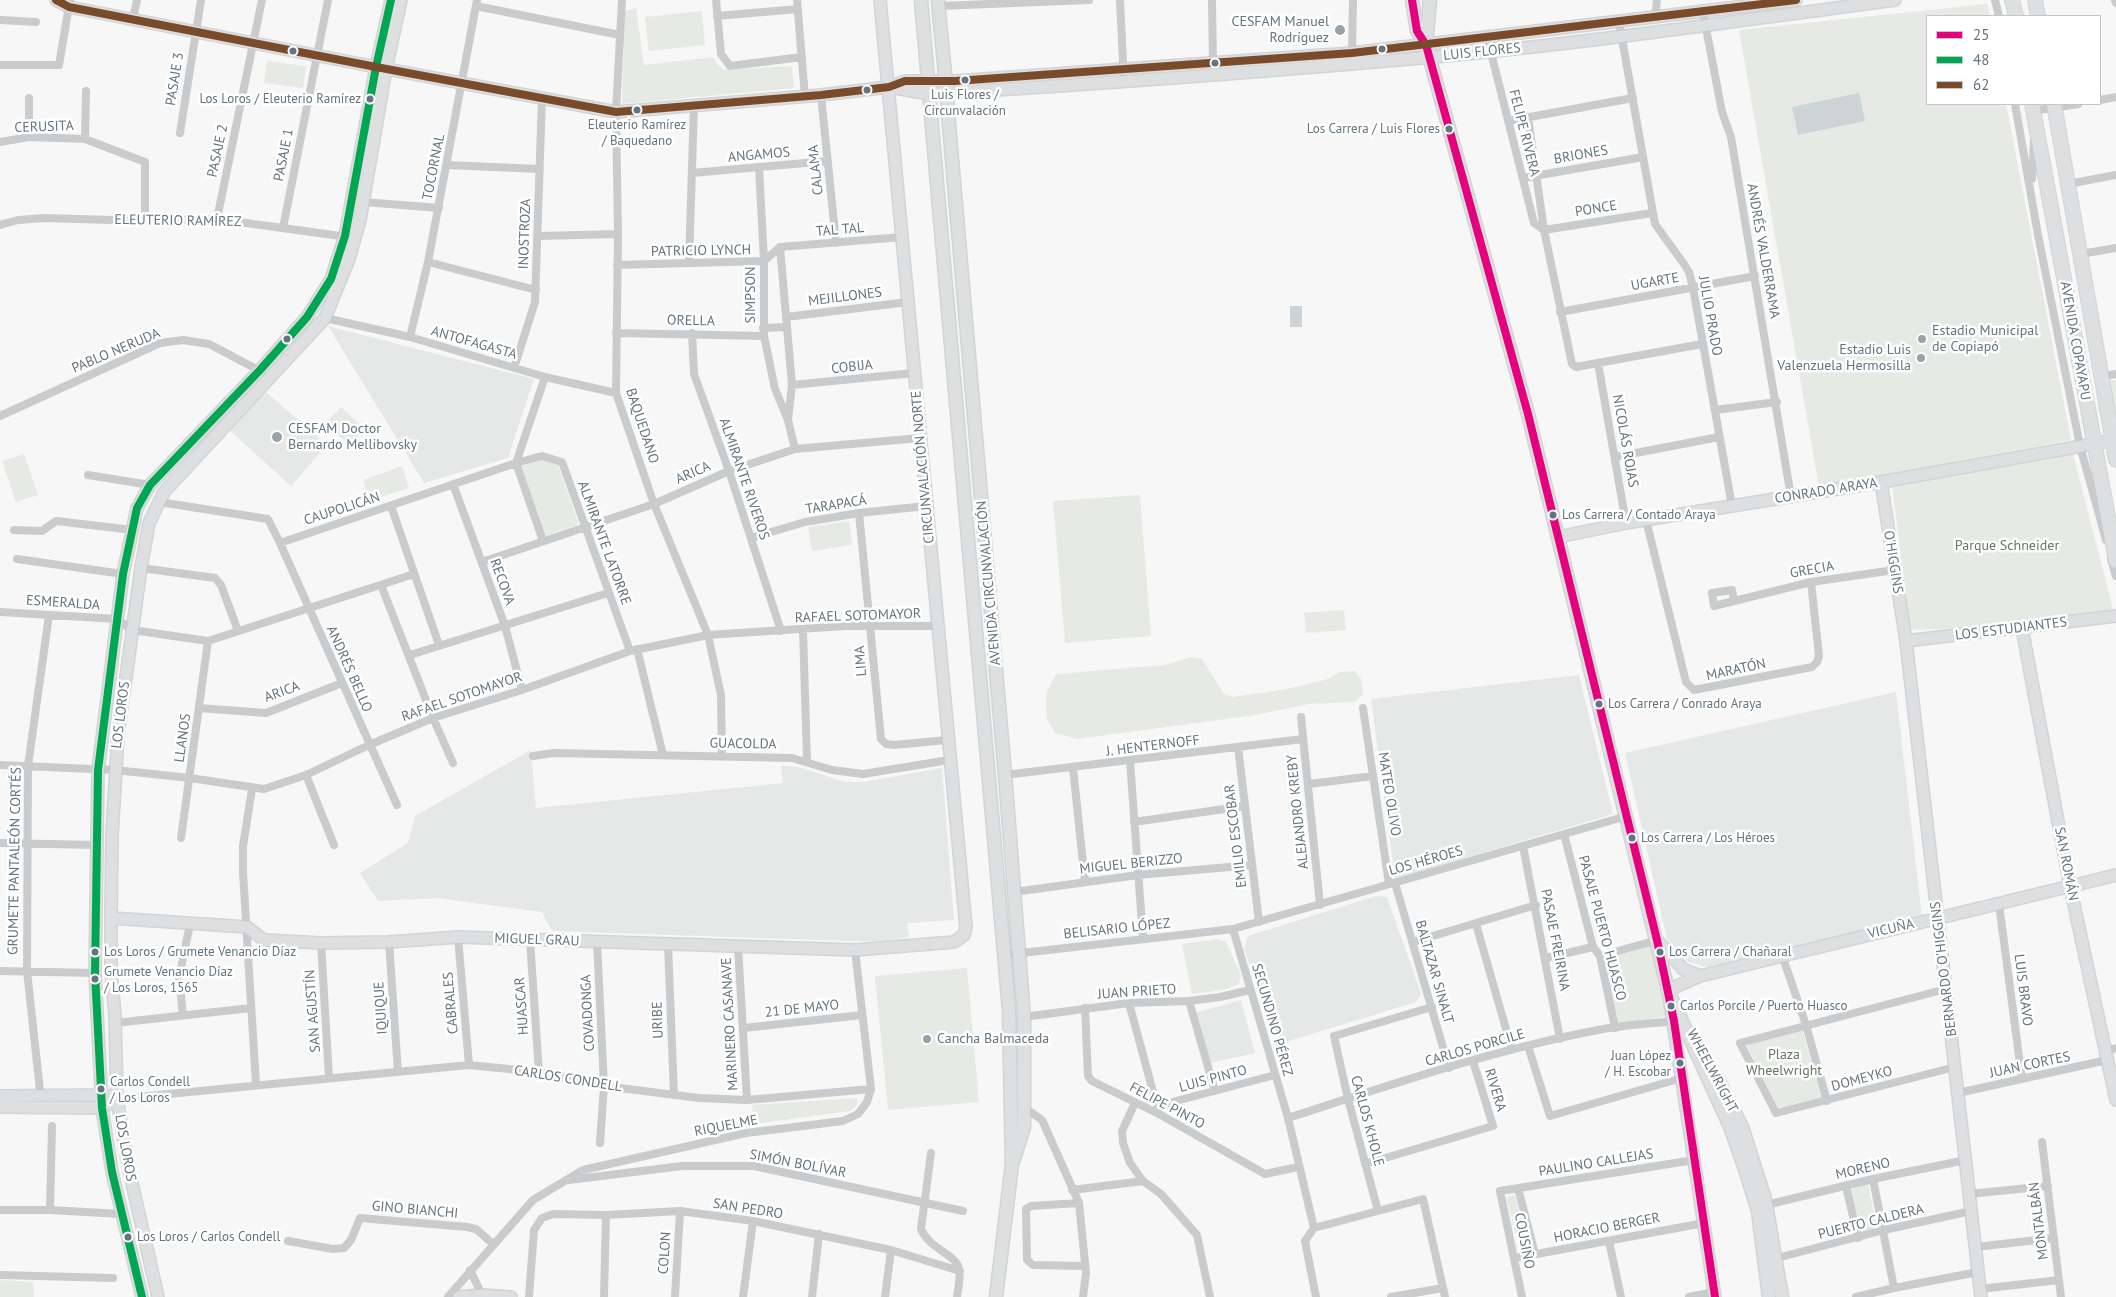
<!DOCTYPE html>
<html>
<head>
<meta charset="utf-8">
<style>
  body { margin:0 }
  #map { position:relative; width:2116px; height:1297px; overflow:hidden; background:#f7f7f7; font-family:"PT Sans",sans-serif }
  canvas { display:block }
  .legend { position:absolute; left:1926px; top:15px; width:175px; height:90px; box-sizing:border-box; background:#fff; border:1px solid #c1c7cb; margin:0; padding:6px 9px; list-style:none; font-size:15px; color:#65747e }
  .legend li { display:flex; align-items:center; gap:10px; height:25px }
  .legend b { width:25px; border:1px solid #c1c7cb }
</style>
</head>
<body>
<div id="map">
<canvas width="2116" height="1297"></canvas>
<ul class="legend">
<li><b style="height:6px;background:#e5007d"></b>25</li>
<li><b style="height:6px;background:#00a651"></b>48</li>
<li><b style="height:6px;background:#7a4b2a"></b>62</li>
</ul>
</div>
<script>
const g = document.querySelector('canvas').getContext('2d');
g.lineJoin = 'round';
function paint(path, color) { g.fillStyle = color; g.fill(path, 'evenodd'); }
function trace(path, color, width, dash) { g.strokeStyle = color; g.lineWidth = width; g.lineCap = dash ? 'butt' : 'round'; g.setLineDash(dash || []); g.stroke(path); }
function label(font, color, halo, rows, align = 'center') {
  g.font = font + ' "PT Sans",sans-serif'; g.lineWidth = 5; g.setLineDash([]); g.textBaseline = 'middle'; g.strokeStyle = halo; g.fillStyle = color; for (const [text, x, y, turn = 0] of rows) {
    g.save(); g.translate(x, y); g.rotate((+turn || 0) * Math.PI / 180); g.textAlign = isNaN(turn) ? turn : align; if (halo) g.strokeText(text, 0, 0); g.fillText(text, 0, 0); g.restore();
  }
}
paint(new Path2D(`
  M328,326l206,53 -26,79 -84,25z
  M266,392l61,53 -36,41 -63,-57z
  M1579,675l34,139 -218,65 -24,-180z
  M1896,692l26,226 -214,49 -20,-5 -21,-23 -42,-186z
  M531,750l5,58 247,-25 -2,-17 17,1 47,15h18l79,-14 12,152 -47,3 2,14 -22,4h-38l-297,-10 -10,-19 -105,-14 -59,3 -18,-28 48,-30 7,-27z
  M1376,896l11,1 34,97 -5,8 -137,42 -35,-95 4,-13z
  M1241,1000l14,53 -45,10 -15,-50z`), '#e6e7e7');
paint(new Path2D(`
  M1987,4l3,12h-63v88h79l65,336 -252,47 -80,-457z
  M636,8l8,57 69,-8 5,8 6,5 68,-4 2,22 -172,16 3,-93z
  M702,11l3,34 -56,6 -4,-34z
  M267,61l39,5 -3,22 -39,-5z
  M2116,380v49l-7,-48z
  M341,407l24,22 -16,16 -23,-22z
  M24,454l14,41 -22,7 -14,-41z
  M2073,454l40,155 -99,17 -104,4 -18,-145z
  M543,459l15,6 20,57 -1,3 -33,11 -24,-69z
  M402,466l7,22 -37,12 -4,-4 -5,-16z
  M1140,495l11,141 -86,7 -12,-142z
  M849,521l3,24 -40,6 -4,-24z
  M1344,610l2,20 -40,3 -2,-20z
  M1192,657l10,2 22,35 9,3 54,-8 41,-10 12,-7 15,-1 6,8 2,15 -8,8 -47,2 -52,11 -179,24 -22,-6 -8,-14 -1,-15 1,-12 9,-18 109,-9z
  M1218,939l8,3 15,33 -2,9 -12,5 -35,5 -10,-50z
  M1651,945l16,71 -51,9 -14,-66z
  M967,968l12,134 -91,8 -13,-134z
  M1802,1029l20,68 -44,11 -32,-64z
  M857,1098v7l-7,6 -96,13 -2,-19z
  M1868,1184l9,45 -16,6 -11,-45z
  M1515,1195l13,54 -8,1 -14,-53z
  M0,1280l33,2 1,15h-34z`), '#e6e9e4');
paint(new Path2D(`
  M1859,93l6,28 -67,14 -6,-28z
  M1290,306h12v21h-12z`), '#cdd4d8');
const secondary = new Path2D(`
  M56,0l13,7 307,60 240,45 205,-17 68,-8 16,-6h50l397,-28 444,-53
  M889,87l41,7c172,-10 344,-23 515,-38 150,-14 300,-36 450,-56
  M1881,482l25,159 75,656
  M1558,537l68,-14 255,-41 235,-42
  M2022,628l48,258 46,214
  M1906,641l210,-25
  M111,918l136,9 17,13 57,3 68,-1 69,-5 397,13 99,-8 10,-7 2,-8 -86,-927
  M1657,940l26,29 17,7
  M0,1096l101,-1 7,1
  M0,1107l102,1 5,-3
  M142,1297l-30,-125 -10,-64 -7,-135 3,-203 25,-196 14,-66 13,-23 110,-115 47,-53 24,-38 14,-43 31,-169 15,-67
  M158,1297l-29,-127 -12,-71 -2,-84 -4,-44v-53l1,-84 6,-99 23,-167 8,-45 15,-31 161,-174 24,-59 11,-39 26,-151 15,-69
  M459,1297l23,-2 29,2
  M1715,1297l-47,-307 32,-14 416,-101`);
const primary = new Path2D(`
  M921,0l88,1010 3,154 -16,133
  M938,0c3,38 8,75 10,113l57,662 19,242v110l-10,32
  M1412,0l5,31 9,14 102,369 140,576 63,139 14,40 13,42 11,86
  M1426,45l4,-45
  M1718,1079l24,48 23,72 17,98`);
const highway = new Path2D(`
  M2012,0l4,16
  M2035,0l3,16
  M2032,104l84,457
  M2054,104l62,356`);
trace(secondary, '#d3d4d5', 14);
trace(primary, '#d3d4d4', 15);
trace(highway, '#d3d4d4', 16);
trace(new Path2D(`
  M622,0l-6,112 2,122 -2,159 38,111 54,131 13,60 1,61
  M716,0l5,54 9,12 72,-9
  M797,0l8,97
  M1120,0l4,81
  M1212,0l1,65
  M1995,0l4,16
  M2115,0l1,3
  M476,6l144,29
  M939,6l150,-6
  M1703,12l19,100 9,25 60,360
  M717,16l81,-7
  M1655,18l2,-18
  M133,19l4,-19
  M0,20l36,2
  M1619,22l36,202 29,40 5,8 4,16 39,218
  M1487,37l47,186 10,7 108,-17
  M1352,53l1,-53
  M0,65h59l11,-65
  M821,95l15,148
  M2100,100l16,-3
  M2015,104l23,131 42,211 26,94
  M2033,111l45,-7
  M1528,117l16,113 28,134 4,3 126,-23
  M1508,121l125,-23
  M180,133l21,-133
  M29,137v-39
  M85,139l1,-48
  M0,142l29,-5 56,2 60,23v59
  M447,165l93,4
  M759,167l5,94v75l11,53 13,31 7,29
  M692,173l136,-12
  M1523,178l120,-21
  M2032,179l2,-39
  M2068,184l48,-9
  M364,202l75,6
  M217,219l45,-219
  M0,225l18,-5 26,-2 101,3 72,-2 131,18
  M283,228l45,-228
  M538,236l80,-2
  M780,247l12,138 -4,34
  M780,247l122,-10
  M2081,254l35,-6
  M428,262l108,28
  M689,263l5,-158
  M617,265l147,-4 16,-14
  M1560,312l195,-36
  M786,317l122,-15
  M325,318l85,19 135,40 71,16
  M763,328l23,-1
  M616,333l148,3
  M692,333l2,41 35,97 52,160
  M410,337l18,-75 49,-262
  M1598,363l28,160
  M514,368l21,-66 7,-204
  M2101,377l15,-3
  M792,385l122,-12
  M1715,410l62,-8
  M0,416l160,-73 23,-3 26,4 53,28
  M1615,457l104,-20
  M88,475l62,10
  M453,484l52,142 17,64
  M159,502l109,17 12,24 236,-80 26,-7 20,6 68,189
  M391,506l48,139
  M859,513l22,226 5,5 8,1 53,-5
  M1646,520l40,162 8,8 118,-23 5,-5 2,-6 -8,-74
  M14,530l28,1 14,-10 77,9
  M751,538l54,-16 54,-9 67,-7
  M543,541l-27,-78 29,-86
  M280,543l117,262
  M17,559l106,15
  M2111,559l5,17
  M482,562l172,-58 75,-33 66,-22 125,-11
  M141,568l74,10 6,7 17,46
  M381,585l52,133 20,45
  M1734,600l-2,-10 -20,3 2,13 97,-24 83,-12
  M0,612l117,7 15,11 76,11 206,-67
  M803,630l4,131
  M637,649l26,106
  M410,655l198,-62
  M199,708l67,5 76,-30
  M1363,708l26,176
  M1301,717l19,188
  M1238,747l21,175
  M533,756l20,-3 239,5 40,12 31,4 86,-14
  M1130,761l13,177
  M0,765l115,5 75,8 74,11 42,-14 63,-30 64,-27 89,-28 108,-39 78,-16 137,-9h92
  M1073,768l12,114
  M306,775l28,70
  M1005,775l298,-36
  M1309,784l64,-8
  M252,789l-9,57v26l13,213
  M1134,822l111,-16
  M1564,834l29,113 7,9 15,72
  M181,838l27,-197
  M0,843l96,2
  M1523,846l37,193
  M1395,883l54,185
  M1014,892l124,-17 114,-10
  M1999,904l23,175
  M1476,924l36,126
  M1233,929l55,189 26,110 -9,13 11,56
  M458,937l11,128
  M530,940l9,132
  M389,942l9,130
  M597,942l7,144 -4,57
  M1413,942l123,-37
  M321,943l8,135
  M668,944l6,151
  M738,946l9,154
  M1004,955l229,-26 394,-113
  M1782,955l24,70 21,76
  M1600,956l57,-16
  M1546,958l47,-11
  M0,971l95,2
  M1946,989l-206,54 36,70 179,-46
  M1189,1001l26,90
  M1129,1003l29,107
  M1085,1008l3,68 4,5 67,33 106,60 33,-7
  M183,1015l-4,-37 11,-54
  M1024,1017l105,-14 60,-2 31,-4 30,-7
  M115,1023l136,-15
  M744,1028l118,-13
  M1528,1046l22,70 132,-38
  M2105,1051l11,-3
  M1958,1093l149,-33
  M117,1099l352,-34 70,7 65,14 95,12 48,2 124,-11
  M41,1100l-14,-129 1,-205 21,-151
  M1135,1103l-13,28 1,12 7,20 13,18 18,13 36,41 13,62
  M1157,1106l118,-31
  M1025,1108l17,12 37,83 7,70 -3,24
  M1288,1118c102,-33 205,-68 310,-88 25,-5 51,-6 76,-9
  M2042,1142l19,155
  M931,1153l-10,76c8,20 35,25 38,40 2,8 -1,19 -2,28
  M1365,1164l128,-38 -20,-65
  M1873,1179l21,109
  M569,1180l113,-14h72l209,45
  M1846,1186l12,52
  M1518,1188l17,66
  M1072,1190l71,-9
  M1969,1194l79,-8
  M1079,1203l-48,3 -5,3 1,51 6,5 52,1
  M1766,1205l107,-26 93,-19
  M0,1210h50l71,4
  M50,1210l2,-84
  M1378,1211l-30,-112 -14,-63 98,-29
  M1314,1228l109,-29 22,98
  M288,1241l45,8 11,-1 7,-8 9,-22 107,9 9,2 17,15
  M1609,1241l12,56
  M1976,1247l78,-9
  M1515,1258l189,-35
  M1777,1258l107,-28 87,-19
  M470,1270l12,25
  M0,1275l113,3
  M1980,1289l79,-9
  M448,1297l85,-97 50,-30 163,-37 97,-12 15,-7 9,-12 4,-13 -16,-139
  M529,1297l5,-67 8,-12 11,-4 53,1 74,-4 73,10 138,29 69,21
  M604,1297l2,-82
  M675,1297l5,-86
  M743,1297l10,-76
  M812,1297l7,-63
  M885,1297l6,-47
  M1391,1297l52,-9
  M1522,1297l-22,-106 194,-31
  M1689,1297l25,-5
  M1856,1297l38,-9 84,-16`), '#cacbcc', 8);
trace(secondary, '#dedfe0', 11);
trace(primary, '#dedfe0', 12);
trace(highway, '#dedfe0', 14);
trace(new Path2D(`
  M1412,0l5,31 9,14 102,369 129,526 17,81 41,276`), '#e5007d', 8);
trace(new Path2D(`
  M142,1297l-30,-125 -10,-64 -7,-135 3,-203 25,-196 14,-66 13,-23 110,-115 47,-53 24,-38 14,-43 31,-169 15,-67`), '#00a651', 8);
trace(new Path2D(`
  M56,0l13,7 307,60 240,45 205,-17 68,-8 16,-6h50l397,-28 444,-53`), '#7a4b2a', 8);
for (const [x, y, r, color] of [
  [1340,30,6,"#98a2a8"],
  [1382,49,4.5,"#65747e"],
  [293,51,4.5,"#65747e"],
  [1215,63,4.5,"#65747e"],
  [965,80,4.5,"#65747e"],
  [867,90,4.5,"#65747e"],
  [370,99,4.5,"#65747e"],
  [637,110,4.5,"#65747e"],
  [1449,129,4.5,"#65747e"],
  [287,339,4.5,"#65747e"],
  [1922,339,5,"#98a2a8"],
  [1921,358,5,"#98a2a8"],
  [277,437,6,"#98a2a8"],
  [1553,515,4.5,"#65747e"],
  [1599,704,4.5,"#65747e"],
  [1632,838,4.5,"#65747e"],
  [95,952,4.5,"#65747e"],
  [1660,952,4.5,"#65747e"],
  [95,979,4.5,"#65747e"],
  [1671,1006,4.5,"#65747e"],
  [927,1039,5,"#98a2a8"],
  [1680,1063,4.5,"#65747e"],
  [101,1089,4.5,"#65747e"],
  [128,1237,4.5,"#65747e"]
]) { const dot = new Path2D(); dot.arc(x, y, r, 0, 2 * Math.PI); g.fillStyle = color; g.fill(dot); trace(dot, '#fff', 2); }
label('13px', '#65747e', '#fff', [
  ["Luis Flores /",965,95,"center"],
  ["Circunvalación",965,111,"center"],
  ["Los Loros / Eleuterio Ramírez",361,99,"right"],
  ["Eleuterio Ramírez",637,125,"center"],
  ["/ Baquedano",637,141,"center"],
  ["Los Carrera / Luis Flores",1440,129,"right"],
  ["Los Carrera / Contado Araya",1562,515],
  ["Los Carrera / Conrado Araya",1608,704],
  ["Los Carrera / Los Héroes",1641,838],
  ["Los Loros / Grumete Venancio Díaz",104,952],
  ["Los Carrera / Chañaral",1669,952],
  ["Grumete Venancio Díaz",104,972],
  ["/ Los Loros, 1565",104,988],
  ["Carlos Porcile / Puerto Huasco",1680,1006],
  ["Juan López",1671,1056,"right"],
  ["/ H. Escobar",1671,1072,"right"],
  ["Carlos Condell",110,1082],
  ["/ Los Loros",110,1098],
  ["Los Loros / Carlos Condell",137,1237]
], 'left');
label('14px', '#65747e', '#fff', [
  ["CESFAM Manuel",1329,22,"right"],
  ["Rodríguez",1329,38,"right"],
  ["Estadio Municipal",1932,331],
  ["de Copiapó",1932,347],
  ["Estadio Luis",1911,350,"right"],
  ["Valenzuela Hermosilla",1911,366,"right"],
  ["CESFAM Doctor",288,429],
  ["Bernardo Mellibovsky",288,445],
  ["Cancha Balmaceda",937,1039]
], 'left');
label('14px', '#65747e', '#fff', [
  ["LUIS FLORES",1482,52,-6],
  ["PASAJE 3",175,79,-81],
  ["CERUSITA",44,127,-2],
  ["FELIPE RIVERA",1524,133,76],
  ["PASAJE 2",218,151,-78],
  ["PASAJE 1",284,155,-79],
  ["ANGAMOS",759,155,-5],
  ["BRIONES",1581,155,-10],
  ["TOCORNAL",434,167,-79],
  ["CALAMA",816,170,-96],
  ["PONCE",1596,209,-9],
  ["ELEUTERIO RAMÍREZ",178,221,1],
  ["TAL TAL",840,230,-5],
  ["INOSTROZA",525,234,-88],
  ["PATRICIO LYNCH",701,251,-1],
  ["ANDRÉS VALDERRAMA",1763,251,80],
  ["UGARTE",1655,282,-10],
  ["SIMPSON",751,295,-90],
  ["MEJILLONES",845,297,-7],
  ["JULIO PRADO",1710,316,80],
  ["ORELLA",691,321,1],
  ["AVENIDA COPAYAPU",2075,341,80],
  ["ANTOFAGASTA",474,343,16],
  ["PABLO NERUDA",116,351,-23],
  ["COBIJA",852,367,-6],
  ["BAQUEDANO",642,426,72],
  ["NICOLÁS ROJAS",1625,441,80],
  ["CIRCUNVALACIÓN NORTE",923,467,-95],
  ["ARICA",693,473,-24],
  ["ALMIRANTE RIVEROS",744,479,71],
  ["CONRADO ARAYA",1826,491,-9],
  ["TARAPACÁ",836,505,-9],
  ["CAUPOLICÁN",342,509,-18],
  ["ALMIRANTE LATORRE",604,543,70],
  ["O'HIGGINS",1893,562,81],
  ["GRECIA",1812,570,-10],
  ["RECOVA",502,582,70],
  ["AVENIDA CIRCUNVALACIÓN",989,583,-95],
  ["ESMERALDA",63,603,4],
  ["RAFAEL SOTOMAYOR",858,616,-2],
  ["LOS ESTUDIANTES",2011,629,-7],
  ["LIMA",861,661,-95],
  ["ANDRÉS BELLO",349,669,66],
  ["MARATÓN",1736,670,-12],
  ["ARICA",282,692,-20],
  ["RAFAEL SOTOMAYOR",462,697,-19],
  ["LOS LOROS",121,715,-83],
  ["LLANOS",183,738,-82],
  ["GUACOLDA",743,744,1],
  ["J. HENTERNOFF",1153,746,-7],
  ["MATEO OLIVO",1389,794,81],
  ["ALEJANDRO KREBY",1298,812,-96],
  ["EMILIO ESCOBAR",1236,836,-97],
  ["GRUMETE PANTALEÓN CORTÉS",15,861,-89],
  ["LOS HÉROES",1426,861,-16],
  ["MIGUEL BERIZZO",1131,864,-6],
  ["SAN ROMÁN",2066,864,79],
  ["PASAJE PUERTO HUASCO",1602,928,75],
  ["BELISARIO LÓPEZ",1117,929,-6],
  ["VICUÑA",1891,929,-13],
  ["MIGUEL GRAU",537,940,2],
  ["PASAJE FREIRINA",1555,940,79],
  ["BERNARDO O'HIGGINS",1944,969,-97],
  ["BALTAZAR SINALT",1434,972,74],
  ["LUIS BRAVO",2023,990,83],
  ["JUAN PRIETO",1137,992,-4],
  ["CABRALES",451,1003,-95],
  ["HUASCAR",522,1006,-94],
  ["IQUIQUE",381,1008,-94],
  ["21 DE MAYO",802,1009,-6],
  ["SAN AGUSTÍN",313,1011,-94],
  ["COVADONGA",588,1013,-93],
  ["URIBE",658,1020,-92],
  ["SECUNDINO PÉREZ",1272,1020,74],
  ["MARINERO CASANAVE",730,1024,-93],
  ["CARLOS PORCILE",1475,1048,-16],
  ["JUAN CORTES",2030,1065,-12],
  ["WHEELWRIGHT",1712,1071,62],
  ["CARLOS CONDELL",568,1079,9],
  ["LUIS PINTO",1213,1079,-15],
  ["DOMEYKO",1862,1079,-15],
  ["RIVERA",1495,1090,73],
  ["FELIPE PINTO",1167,1106,28],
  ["CARLOS KHOLE",1367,1121,75],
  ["RIQUELME",726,1126,-11],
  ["LOS LOROS",125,1148,80],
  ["PAULINO CALLEJAS",1596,1163,-9],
  ["SIMÓN BOLÍVAR",798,1164,11],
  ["MORENO",1863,1169,-13],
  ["SAN PEDRO",748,1209,9],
  ["GINO BIANCHI",415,1210,5],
  ["MONTALBÁN",2039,1221,-97],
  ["PUERTO CALDERA",1871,1222,-14],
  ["HORACIO BERGER",1607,1228,-11],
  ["COUSIÑO",1524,1241,79],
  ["COLON",665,1253,-86]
]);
label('14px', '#677764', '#fff', [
  ["Parque Schneider",2007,546],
  ["Plaza",1784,1055],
  ["Wheelwright",1784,1071]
]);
</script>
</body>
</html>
